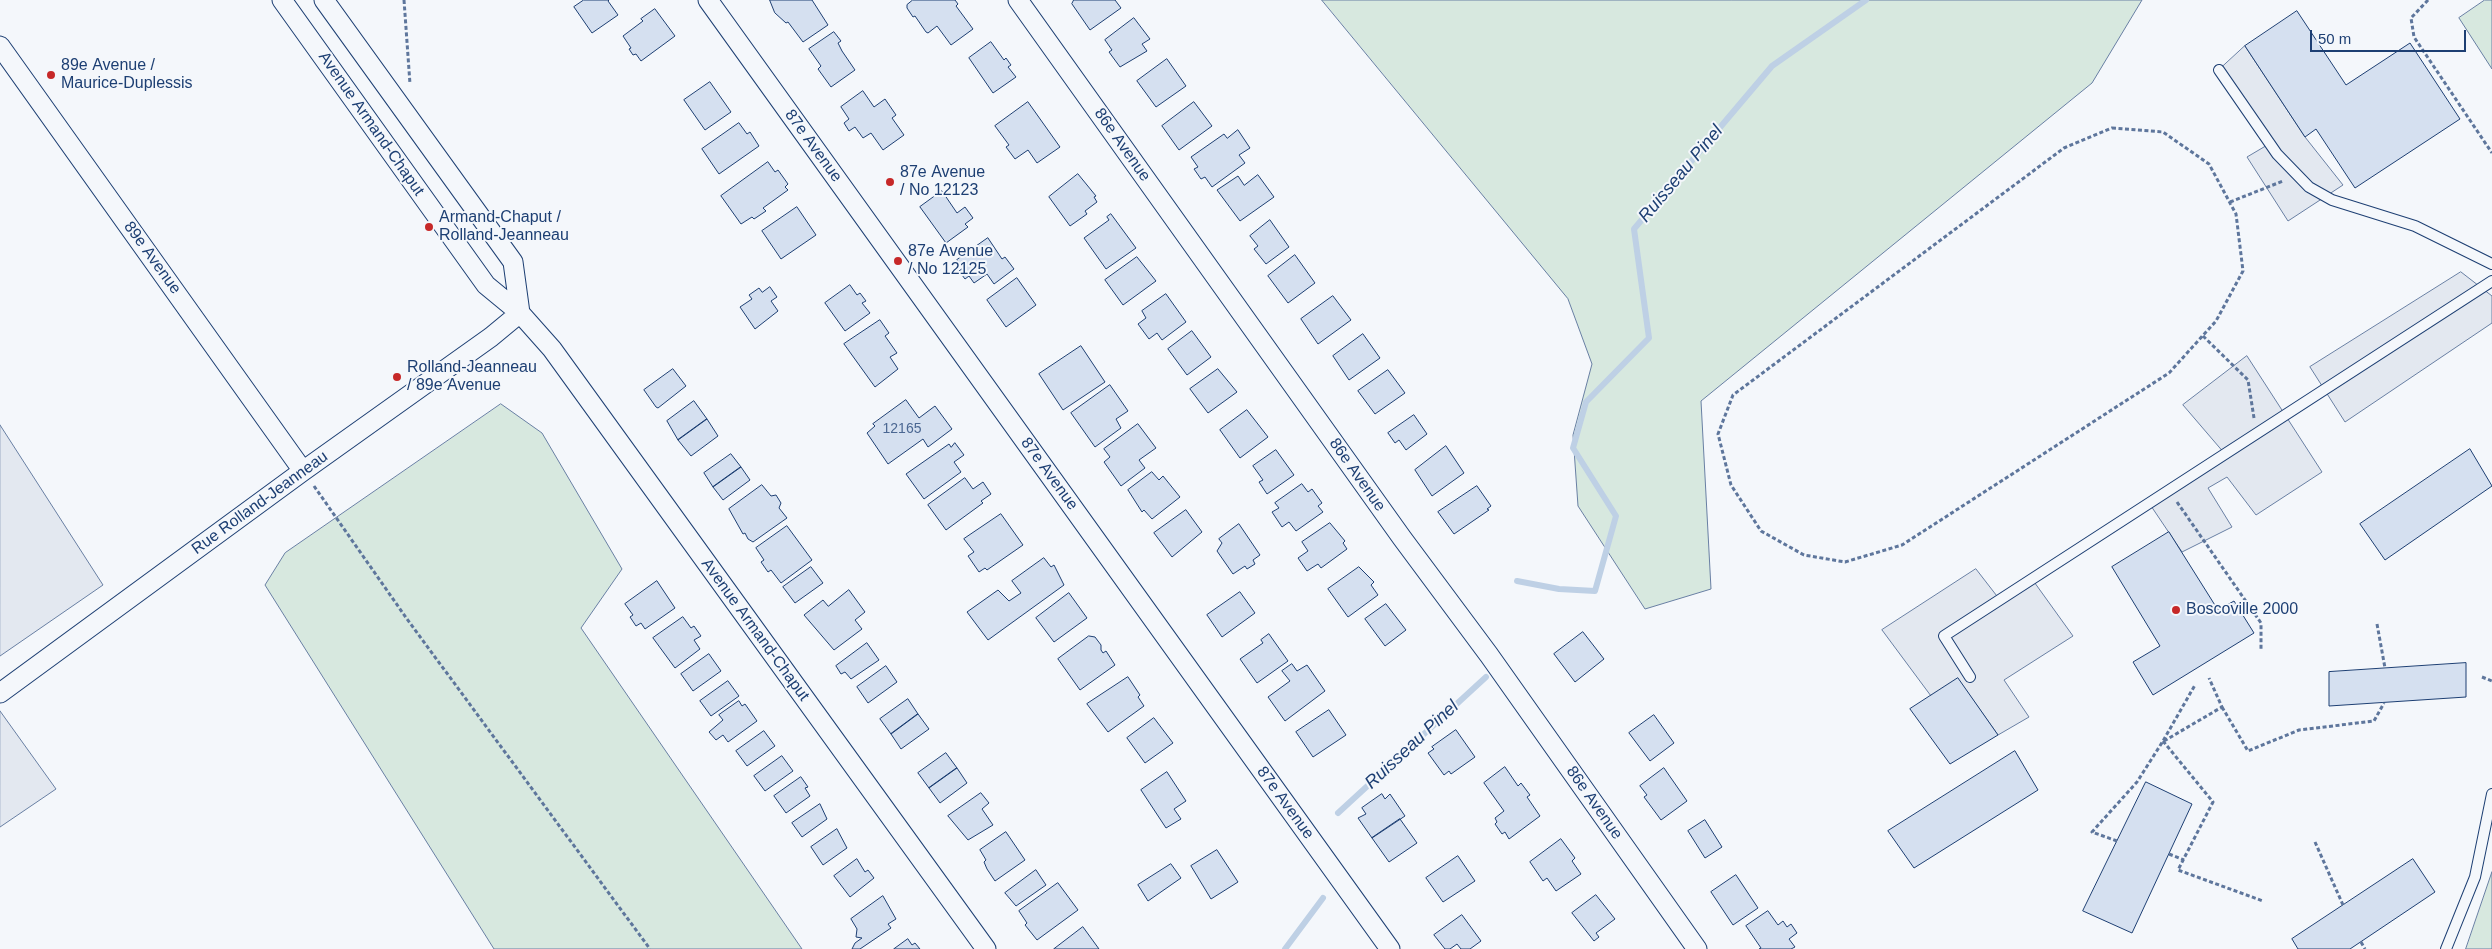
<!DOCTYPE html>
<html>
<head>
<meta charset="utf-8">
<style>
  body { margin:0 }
  #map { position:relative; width:2492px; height:949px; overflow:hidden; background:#f4f7fb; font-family:Arial,sans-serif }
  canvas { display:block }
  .scale { position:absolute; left:2310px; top:30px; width:156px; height:22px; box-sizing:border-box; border:2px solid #1d3f73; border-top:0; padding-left:6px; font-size:15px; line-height:18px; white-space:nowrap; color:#1d3f73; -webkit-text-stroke:4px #f4f7fb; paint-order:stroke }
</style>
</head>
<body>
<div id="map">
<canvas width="2492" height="949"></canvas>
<div class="scale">50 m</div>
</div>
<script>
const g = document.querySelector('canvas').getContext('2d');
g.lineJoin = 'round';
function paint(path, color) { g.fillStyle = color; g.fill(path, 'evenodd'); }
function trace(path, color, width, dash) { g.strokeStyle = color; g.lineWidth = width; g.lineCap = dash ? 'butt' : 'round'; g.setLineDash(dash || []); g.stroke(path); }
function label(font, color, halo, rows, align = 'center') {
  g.font = font + ' Arial,sans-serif'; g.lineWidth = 4; g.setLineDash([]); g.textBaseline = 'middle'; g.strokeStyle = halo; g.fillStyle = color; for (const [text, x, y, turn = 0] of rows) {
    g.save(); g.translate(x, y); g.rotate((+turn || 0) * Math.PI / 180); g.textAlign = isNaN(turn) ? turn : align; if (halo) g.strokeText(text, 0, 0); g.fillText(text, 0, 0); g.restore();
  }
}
const green = new Path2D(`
  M1322,0h820l-50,83 -391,318 10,188 -66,20 -67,-103 -5,-71 19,-71 -24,-65z
  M2485,0h7v69l-33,-51z
  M501,404l41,29 80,136 -41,59 221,321h-308l-229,-364 20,-32z
  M2492,872v77h-26z`);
paint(green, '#d7e8df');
trace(green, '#687fa3', 1);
const parking = new Path2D(`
  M2245,46l60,91 38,48 -55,36 -41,-64 22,-13 -50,-74z
  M2461,272l31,24v27l-147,99 -35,-55z
  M2247,356l75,116 -66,43 -29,-38 -19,11 24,39 -50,25 -33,-49 76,-49 -42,-49z
  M0,425l103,160 -103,71z
  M1976,569l24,31 32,-21 41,57 -69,44 25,37 -31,18 -40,-56 -27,17 -49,-66z
  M0,711l56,78 -56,38z`);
paint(parking, '#e3e8f0');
trace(parking, '#687fa3', 1);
trace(new Path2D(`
  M1517,581l42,8 36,2 21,-75 -43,-68 13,-46 63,-64 -15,-109 138,-163 94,-66
  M1338,813l148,-136
  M1285,949l38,-51`), '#bed0e5', 6);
const building = new Path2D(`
  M584,0h25l-1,1 10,14 -26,18 -18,-26z
  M770,0h42l16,25 -25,17 -15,-20 -2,1 -11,-10z
  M913,0h42l3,4 -2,2 17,23 -22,16 -14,-19 -9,7 -2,-1 -11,-16 -2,1 -6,-9v-3z
  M1074,0h41l6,8 -31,22 -18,-26z
  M655,9l20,27 -34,25 -5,-7 -3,1 -4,-6 2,-1 -8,-12 20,-15 -2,-2z
  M2297,11l49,74 64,-42 50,76 -105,69 -39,-59 -11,8 -60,-91z
  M1134,18l16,21 -8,5 5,7 -27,16 -11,-15 3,-2 -7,-10z
  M834,32l7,9 -3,2 4,8 13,19 -24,17 -13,-18 3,-3 -12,-17z
  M991,42l13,18 2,-2 5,7 -3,2 8,10 -23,16 -24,-35z
  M1167,59l19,27 -30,21 -19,-26z
  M710,82l21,30 -26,18 -21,-30z
  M863,91l11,16 11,-8 11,16 -4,3 12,17 -21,15 -12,-17 -8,5 -8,-11 -6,4 -5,-8 5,-4 -8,-12z
  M1028,102l32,45 -23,16 -9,-13 -13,9 -9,-12 3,-2 -14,-19z
  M1194,102l18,24 -33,24 -17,-24z
  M739,123l8,11 3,-2 9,14 -40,28 -17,-25z
  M1238,130l12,18 -11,7 6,8 -33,24 -7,-10 -4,2 -7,-10 4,-2 -7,-10 33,-23 3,4z
  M768,162l7,10 3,-2 10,14 -3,3 3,3 -25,18 3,3 -12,8 -2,-2 -11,7 -20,-28z
  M1078,174l18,22 -2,1 3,5 -12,9 2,3 -17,12 -21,-29z
  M1258,175l16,22 -34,24 -23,-31 21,-14 6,9z
  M942,191l15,22 8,-6 8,11 -8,6 3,3 -22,16 -26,-36z
  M797,207l19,28 -35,24 -19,-28z
  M1111,214l25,34 -30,21 -22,-31 25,-18 -2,-3z
  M1270,220l19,27 -23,17 -12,-15 4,-3 -8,-10z
  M988,238l14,21 3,-2 9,12 -20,15 -7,-10 -13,9 -5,-7 -4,3 -6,-8 4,-3 -6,-8z
  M1295,255l20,28 -27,20 -20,-27z
  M1137,257l19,24 -33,24 -18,-25z
  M1017,278l19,27 -30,22 -19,-27z
  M850,285l7,10 3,-2 6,8 -4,2 8,10 -25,18 -20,-28z
  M770,287l7,10 -6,4 7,10 -23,18 -15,-22 12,-8 -3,-4 10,-7 3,4z
  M1166,294l20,28 -24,18 -5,-7 -8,6 -11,-15 8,-6 -4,-7z
  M1333,296l18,24 -33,24 -17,-25z
  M880,320l9,13 -4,3 12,17 -7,4 8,12 -23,18 -31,-43z
  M1192,331l19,26 -24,18 -19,-26z
  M1363,334l17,24 -31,22 -16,-24z
  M1081,346l24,36 -42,28 -24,-36z
  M673,369l13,17 -28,22 -2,-1 -12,-17z
  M1218,369l19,23 -29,21 -18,-24z
  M1388,370l17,23 -30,21 -17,-23z
  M1110,385l18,26 -12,8 5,9 -26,19 -24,-34z
  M906,400l13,18 16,-12 17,23 -24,18 -5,-8 -35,25 -21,-31 8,-7 -2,-2z
  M694,401l13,18 -29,21 -11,-19z
  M1247,410l21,27 -28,21 -20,-28z
  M1414,415l13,19 -21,16 -7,-10 -4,3 -7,-10z
  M707,419l11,17 -27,20 -13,-16z
  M1138,424l18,24 -17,12 6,8 -24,18 -17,-24 6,-5 -6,-8z
  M955,443l9,12 -10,7 7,10 -37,27 -18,-25 43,-30 2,3z
  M1446,446l18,27 -32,23 -17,-26z
  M2470,449l22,37 -107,74 -25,-36z
  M1276,450l18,25 -27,19 -8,-12 4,-2 -10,-14z
  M731,454l10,13 -28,20 -9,-14z
  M741,467l9,13 -27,20 -10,-13z
  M1152,472l7,8 4,-4 17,21 -28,22 -8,-9 -2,2 -14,-22z
  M965,478l8,11 10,-7 8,12 -10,7 2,2 -37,27 -18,-25z
  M1302,484l6,8 4,-3 10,14 -4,3 5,6 -27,19 -7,-9 -7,5 -10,-15 7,-4 -4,-5z
  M762,485l9,11 5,-1 5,8 -2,5 8,10 -34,24 -5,-3 -3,-6 -2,1 -14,-25z
  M1477,486l14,20 -4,3 2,1 -35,24 -16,-22z
  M1186,510l16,22 -30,25 -18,-24z
  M1001,514l22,31 -36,25 -2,-2 -6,4 -11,-16 6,-4 -10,-13z
  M1330,523l15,18 -2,2 4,6 -26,19 -3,-4 -11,7 -9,-13 10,-7 -6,-9z
  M1239,524l21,31 -7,5 2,4 -8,5 -2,-3 -12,8 -16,-23 5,-8 -3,-4z
  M787,526l25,34 -31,23 -10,-13 -3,2 -7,-10 3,-2 -8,-12z
  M2169,532l49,78 16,-9 20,32 -101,62 -20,-33 27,-16 -48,-79z
  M1044,558l7,9 3,-2 10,20 -76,55 -21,-28 31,-22 11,11 12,-8 -9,-12z
  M811,567l12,16 -28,20 -12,-16z
  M1359,567l15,15 -3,3 7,10 -30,22 -20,-28z
  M657,581l18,27 -30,21 -4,-6 -5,3 -6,-9 3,-2 -8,-11z
  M849,590l16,22 -10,8 7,9 -28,21 -30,-35 19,-15 5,6z
  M1240,592l15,21 -33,24 -15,-22z
  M1069,593l18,25 -33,24 -18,-24z
  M1386,604l20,26 -21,16 -20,-27z
  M683,617l8,11 3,-2 7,10 -7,4 6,9 -25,19 -22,-30z
  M1583,632l21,27 -29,23 -21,-28z
  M1269,634l19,27 -31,22 -17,-24 23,-16 -2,-3z
  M1089,636l6,1 6,8v5l2,3 3,-2 9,14 -35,25 -22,-31z
  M867,643l12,17 -28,19 -6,-7 -4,2 -5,-8z
  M709,654l12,17 -28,20 -12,-17z
  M2466,663v34l-137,9v-34z
  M1292,664l5,7 10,-6 18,26 -40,30 -17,-24 22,-16 -8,-10z
  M886,666l11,16 -29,21 -11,-16z
  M1128,677l12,18 -2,2 6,9 -36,26 -21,-28z
  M1958,678l40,57 -48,29 -40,-55z
  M728,681l11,15 -28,20 -11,-15z
  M908,699l10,15 -27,20 -11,-15z
  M739,701l3,5 3,-2 12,17 -29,21 -5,-7 -7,5 -7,-8 14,-12 -4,-5z
  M1329,710l17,25 -33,22 -17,-25z
  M918,714l11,15 -28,20 -10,-15z
  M1654,715l20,28 -24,18 -21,-28z
  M1154,718l19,25 -28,20 -18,-25z
  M1456,730l19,27 -24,17 -2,-3 -5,4 -16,-22 6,-4 -2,-2z
  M764,731l11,15 -28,20 -11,-15z
  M2015,751l23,39 -124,78 -26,-37z
  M946,753l11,15 -28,20 -11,-15z
  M782,756l11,15 -28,20 -11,-15z
  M1505,767l13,19 3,-3 9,12 -3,2 13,19 -31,23 -4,-7 -3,2 -7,-10 2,-2 -2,-4 9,-7 -20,-28z
  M957,768l10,15 -27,20 -11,-15z
  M1664,768l23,33 -26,19 -17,-23 3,-2 -7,-9z
  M1167,772l19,29 -12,8 7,10 -15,9 -25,-38z
  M801,777l7,10 -3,1 5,8 -24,17 -12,-17z
  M2146,782l46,22 -60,129 -49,-22z
  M981,793l8,10 -7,6 11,16 -25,15 -20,-24z
  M1382,794l3,5 5,-5 15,22 -33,22 -14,-20 8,-4 -4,-6z
  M820,804l7,15 -25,18 -10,-14z
  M1400,819l17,24 -28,19 -17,-24z
  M1705,820l17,27 -17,11 -17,-27z
  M837,829l10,19 -24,17 -12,-18z
  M1006,832l19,28 -30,21 -8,-12 -3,-7 2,-2 -6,-10z
  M1561,839l14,19 -3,3 9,13 -25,17 -9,-13 -4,3 -13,-19z
  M1217,850l21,32 -27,17 -20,-33z
  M1458,856l17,25 -32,21 -17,-24z
  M857,859l8,13 3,-2 6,8 -24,19 -16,-21z
  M2413,859l22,33 -85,57h-52l-6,-10z
  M1171,864l10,14 -33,23 -10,-16z
  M1036,870l10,15 -30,21 -11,-13z
  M1736,875l22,33 -25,17 -22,-33z
  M1058,883l20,27 -41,30 -12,-15 2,-2 -8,-12z
  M1596,895l19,24 -19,14 3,4 -5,4 -22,-28z
  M883,896l13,23 -8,5 3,4 -31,21h-8l3,-6 7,-5 -6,-1 1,-8 -6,-10z
  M1768,911l10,14 5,-4 4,6 4,-3 6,9 -8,6 6,8 -4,2h-32l2,-1 -15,-22z
  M1462,915l19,26 -11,8h-9l-4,-5 -7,5h-5l-11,-14z
  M1083,927l16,22h-45z
  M908,939l4,6 3,-2 5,6h-26z`);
paint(building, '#d5e0f0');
trace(building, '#1d3f73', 1);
const lane = new Path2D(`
  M2219,70l58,84 32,33 23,13 83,26 77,38
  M1970,677l-26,-41 548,-355
  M2446,949l29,-72 17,-83`);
const street = new Path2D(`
  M282,0l204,285 34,28 32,36 434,600
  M324,0l189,262 7,51
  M708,0l682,949
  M1018,0l384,538 87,117 208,294
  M0,46l303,425
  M0,693l303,-222 188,-134 29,-24`);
trace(lane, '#1d3f73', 12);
trace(street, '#1d3f73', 21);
trace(new Path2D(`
  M404,0l6,84
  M2428,0l-17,18 3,19 78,116
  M2112,128l51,4 46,32 27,50 7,57 -27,50 -47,52 -267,172 -57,17 -41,-7 -43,-24 -30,-46 -13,-51 15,-39 331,-247z
  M2230,202l53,-21
  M2203,336l45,44 6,38
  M314,486l93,133 243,330
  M2177,502l84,121v26
  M2377,624l8,44
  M2482,677l10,4
  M2222,707l26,44 51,-21 75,-9 10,-18
  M2163,741l50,61 -35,68 85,31
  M2164,741l58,-34 -13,-29
  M2117,841l-25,-9 45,-50 26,-41 32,-56
  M2315,842l28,63
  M2169,854l15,6
  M2361,942l4,7`), '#5e769c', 3, [4, 2.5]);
trace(lane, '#f4f7fb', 10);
trace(street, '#f4f7fb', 19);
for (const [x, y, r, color] of [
  [51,75,5,"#c62828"],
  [890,182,5,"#c62828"],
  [429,227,5,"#c62828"],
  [898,261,5,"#c62828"],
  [397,377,5,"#c62828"],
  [2176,610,5,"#c62828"]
]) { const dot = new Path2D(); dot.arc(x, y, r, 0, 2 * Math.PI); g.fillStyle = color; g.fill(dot); trace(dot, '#f4f7fb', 2); }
label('14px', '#4b6792', null, [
  ["12165",902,429]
]);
label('16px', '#1d3f73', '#f4f7fb', [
  ["89e Avenue /",61,66],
  ["Maurice-Duplessis",61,84],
  ["87e Avenue",900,173],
  ["/ No 12123",900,191],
  ["Armand-Chaput /",439,218],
  ["Rolland-Jeanneau",439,236],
  ["87e Avenue",908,252],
  ["/ No 12125",908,270],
  ["Rolland-Jeanneau",407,368],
  ["/ 89e Avenue",407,386],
  ["Boscoville 2000",2186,610]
], 'left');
label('16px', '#1d3f73', '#f4f7fb', [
  ["Avenue Armand-Chaput",371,124,55],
  ["86e Avenue",1122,145,55],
  ["87e Avenue",813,146,54],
  ["89e Avenue",152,258,54],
  ["87e Avenue",1049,474,54],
  ["86e Avenue",1357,475,55],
  ["Rue Rolland-Jeanneau",260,503,-36],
  ["Avenue Armand-Chaput",755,630,54],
  ["87e Avenue",1285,803,54],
  ["86e Avenue",1594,803,55]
]);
label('italic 18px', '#1d3f73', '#f4f7fb', [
  ["Ruisseau Pinel",1681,174,-50],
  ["Ruisseau Pinel",1412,745,-43]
]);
</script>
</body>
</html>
